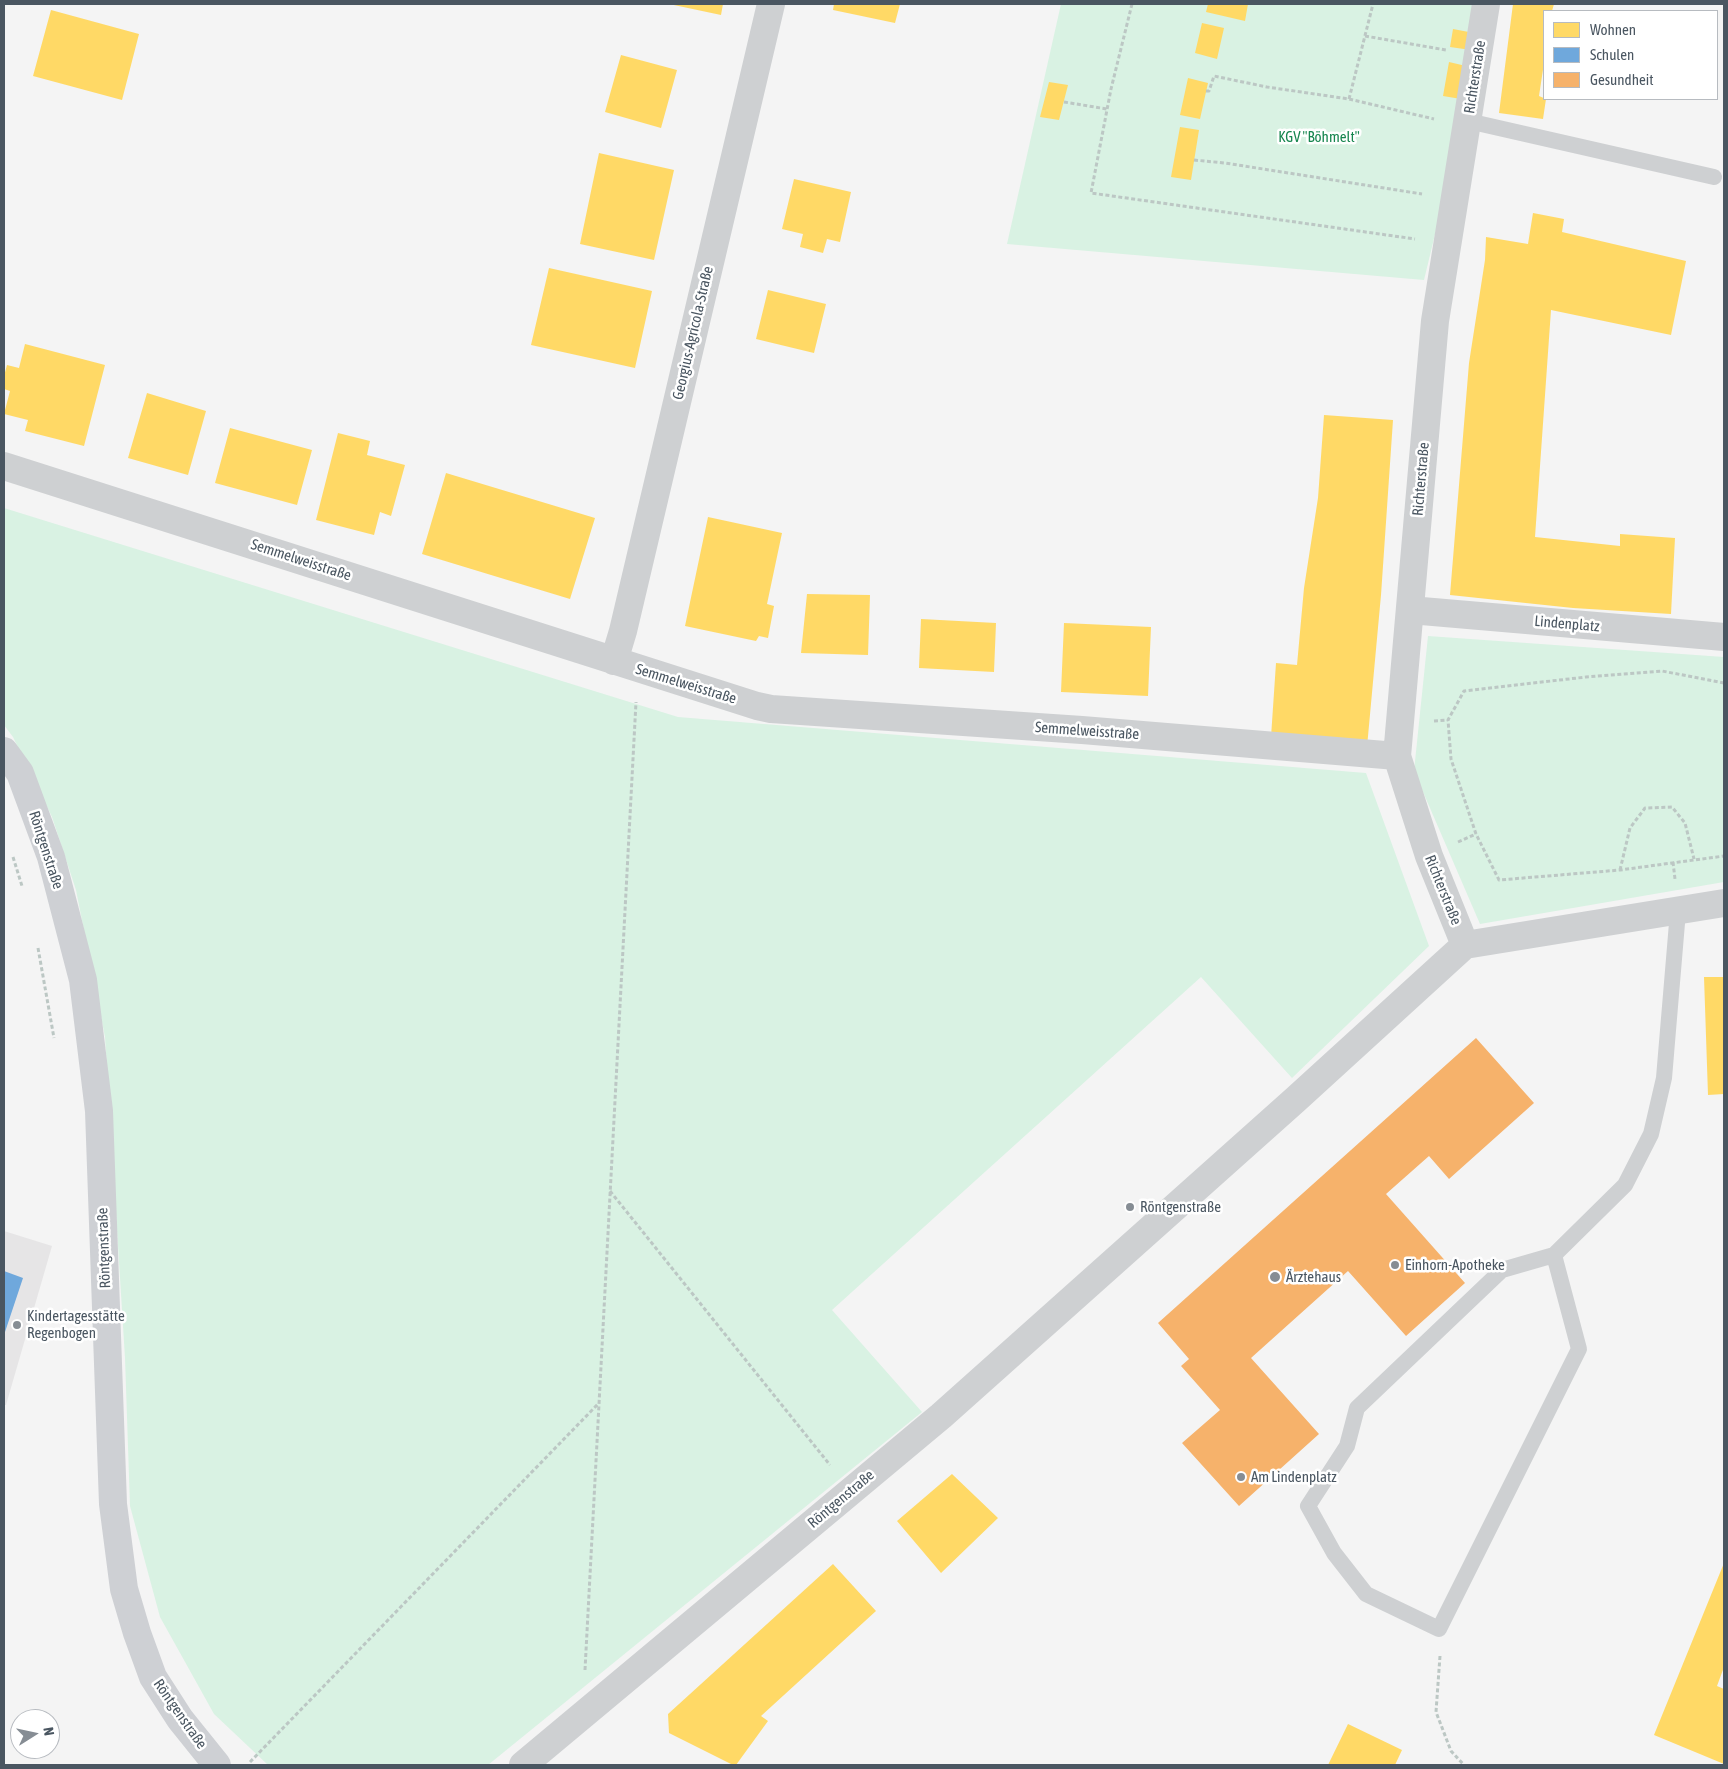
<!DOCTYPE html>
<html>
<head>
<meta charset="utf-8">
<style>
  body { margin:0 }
  #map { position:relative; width:1728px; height:1769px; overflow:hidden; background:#f4f4f4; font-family:"Asap Condensed",sans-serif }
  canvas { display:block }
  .frame { position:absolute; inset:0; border:5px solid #4a5661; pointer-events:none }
  .legend { position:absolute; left:1543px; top:10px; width:175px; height:90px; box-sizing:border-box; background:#fff; border:1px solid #b7bbc0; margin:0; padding:6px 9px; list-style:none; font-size:15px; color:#4a5661 }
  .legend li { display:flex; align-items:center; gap:10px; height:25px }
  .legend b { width:25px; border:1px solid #b7bbc0 }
  .north { position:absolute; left:10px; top:1709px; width:50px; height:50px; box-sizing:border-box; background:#fff; border:1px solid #b7bbc0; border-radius:50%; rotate:80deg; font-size:14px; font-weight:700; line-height:20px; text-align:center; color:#4a5661 }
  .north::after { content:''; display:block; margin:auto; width:18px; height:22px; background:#868d94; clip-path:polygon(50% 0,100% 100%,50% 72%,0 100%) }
</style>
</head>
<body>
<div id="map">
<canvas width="1728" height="1769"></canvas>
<div class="frame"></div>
<ul class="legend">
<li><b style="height:14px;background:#ffd966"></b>Wohnen</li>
<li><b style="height:14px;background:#6fa8dc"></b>Schulen</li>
<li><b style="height:14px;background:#f6b26b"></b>Gesundheit</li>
</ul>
<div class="north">N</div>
</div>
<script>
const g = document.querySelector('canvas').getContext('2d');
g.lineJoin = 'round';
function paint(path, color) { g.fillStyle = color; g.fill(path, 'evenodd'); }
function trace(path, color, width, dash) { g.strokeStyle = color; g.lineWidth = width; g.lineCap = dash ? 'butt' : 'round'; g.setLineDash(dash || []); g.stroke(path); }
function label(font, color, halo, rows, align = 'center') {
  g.font = font + ' "Asap Condensed",sans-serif'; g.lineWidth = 5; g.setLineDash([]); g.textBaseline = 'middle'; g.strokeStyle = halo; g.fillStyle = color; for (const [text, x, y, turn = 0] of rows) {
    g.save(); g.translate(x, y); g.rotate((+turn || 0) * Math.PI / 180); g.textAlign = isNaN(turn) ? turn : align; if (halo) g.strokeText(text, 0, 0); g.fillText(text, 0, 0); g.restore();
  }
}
paint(new Path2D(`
  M4,1231l48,15 -46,159h-2z`), '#e6e5e6');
paint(new Path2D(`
  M1061,4h420l-37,193 -20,83 -417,-36z
  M4,508l674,209 688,56 63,173 -137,132 -91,-101 -369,333 90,102 -434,353h-220l-54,-51 -54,-97 -30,-111 -5,-148 -20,-321 -29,-147 -24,-73 -39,-80 -9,-12z
  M1428,636l296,21v225l-244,42 -66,-153z`), '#d9f2e3');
paint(new Path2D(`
  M669,4h54l-2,11z
  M834,4h66l-5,19 -62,-13z
  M1208,4h40l-3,17 -39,-9z
  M1513,4h41l-2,7h-8v52l-5,33 7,3 -3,20 -44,-6z
  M51,10l88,24 -17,66 -89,-24z
  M1202,23l22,5 -7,31 -22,-6z
  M1453,29l21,4 -3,17 -21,-3z
  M621,55l56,15 -16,58 -56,-16z
  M1449,62l17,4 -5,33 -18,-3z
  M1188,78l20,5 -8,36 -20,-4z
  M1049,82l19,3 -9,35 -19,-3z
  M1180,127l19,3 -8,50 -20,-3z
  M599,153l75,17 -20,90 -74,-16z
  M794,179l57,13 -11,50 -13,-3 -4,14 -23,-6 3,-13 -21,-5z
  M1533,213l31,6 -2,13 124,29 -15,74 -120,-25 -16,227 85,9v-12l55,4 -4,76 -98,-6 -123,-13 19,-232 16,-103 1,-23 42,7z
  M549,268l103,23 -17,77 -104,-23z
  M768,290l58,14 -12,49 -58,-14z
  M25,344l80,21 -21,81 -59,-15 3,-11 -24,-6 6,-23 -6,-2v-13l3,-11 12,3z
  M147,393l59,18 -18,64 -60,-17z
  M1324,415l69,5 -12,175 -14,152 -96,-10 5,-74 21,2 7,-77 14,-90z
  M230,428l82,22 -15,55 -82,-22z
  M338,433l32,8 -3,14 38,10 -14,51 -11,-4 -6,23 -58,-15z
  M446,473l149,45 -25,81 -148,-45z
  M708,517l74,16 -15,71 7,2 -6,32 -9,-2 -3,5 -71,-15z
  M807,594l63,1 -2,60 -67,-2z
  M921,619l75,4 -2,49 -75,-4z
  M1064,623l87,4 -3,69 -87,-4z
  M1704,977h20v117l-16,1z
  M952,1474l46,44 -57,55 -44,-52z
  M1724,1563v104l-7,19 7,3v75l-70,-29z
  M833,1564l43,47 -115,105 7,5 -32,44h-3l-64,-32 -1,-19z
  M1348,1724l54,26 -7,15h-67z`), '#ffd966');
paint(new Path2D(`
  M4,1271l19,7 -19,57z`), '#6fa8dc');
paint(new Path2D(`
  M1476,1038l58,65 -85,76 -20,-23 -43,38 79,89 -59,53 -58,-65 -97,87 68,76 -80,72 -57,-63 38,-33 -39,-44 8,-7 -31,-36z`), '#f6b26b');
trace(new Path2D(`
  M1132,4l-21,85 -20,104 324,46
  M1365,36l81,14
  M1206,91h3l5,-15 53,11 82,12 85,20
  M1349,99l24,-95
  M1064,102l43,7
  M1194,160l31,3 197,31
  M1724,683l-62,-12 -76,6 -122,14 -16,29 3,39 25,75 23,46 121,-10 104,-14
  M1434,721l14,-1
  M1458,842l18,-8
  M13,857l9,29
  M1673,862l2,17
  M1620,870l10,-42 15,-20 27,-1 13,16 9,36
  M38,948l16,90
  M610,1191l220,274
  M1440,1656l-4,56 15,39 13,14
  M585,1670l51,-968
  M250,1762l348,-358`), '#bcc7c4', 3, [4, 2.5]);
trace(new Path2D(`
  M1468,121l246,56
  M1554,1255l25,94 -140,280 -73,-35 -32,-41 -26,-47 39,-60 10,-38 145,-138z
  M1554,1255l71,-70 26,-51 13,-56 14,-167`), '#ced0d2', 16);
trace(new Path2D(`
  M4,466l753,240 14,3 311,21 315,26
  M1410,610l314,27
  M614,661l9,-30 148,-627
  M1465,945l-36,-89 -32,-100 38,-435 51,-317
  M1465,945l259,-42
  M523,1765l418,-349 354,-316 170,-155`), '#ced0d2', 28);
trace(new Path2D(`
  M4,751l16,22 31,84 32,123 16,131 14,393 11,85 13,44 16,44 27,42 37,46`), '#ced0d4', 28);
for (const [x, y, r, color] of [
  [1130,1207,5,"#868d94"],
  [1395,1265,5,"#868d94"],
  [1275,1277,6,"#868d94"],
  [17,1325,5,"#868d94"],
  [1241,1477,5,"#868d94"]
]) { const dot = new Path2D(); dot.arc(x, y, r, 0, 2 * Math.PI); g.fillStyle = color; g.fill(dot); trace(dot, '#fff', 2); }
label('15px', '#4a5661', '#fff', [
  ["Richterstraße",1475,77,-81],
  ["Georgius-Agricola-Straße",693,333,-77],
  ["Richterstraße",1421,479,-85],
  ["Semmelweisstraße",301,560,18],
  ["Lindenplatz",1567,624,5],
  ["Semmelweisstraße",686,684,17],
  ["Semmelweisstraße",1087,731,4],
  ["Röntgenstraße",46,850,72],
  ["Richterstraße",1443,890,68],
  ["Röntgenstraße",104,1248,-92],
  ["Röntgenstraße",841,1499,-40],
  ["Röntgenstraße",180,1714,55]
]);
label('15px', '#17864f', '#fff', [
  ["KGV \"Böhmelt\"",1319,137]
]);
label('15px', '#4a5661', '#fff', [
  ["Röntgenstraße",1140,1207],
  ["Einhorn-Apotheke",1405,1265],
  ["Ärztehaus",1286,1277],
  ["Kindertagesstätte",27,1316],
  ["Regenbogen",27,1333],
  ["Am Lindenplatz",1251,1477]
], 'left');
</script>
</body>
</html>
